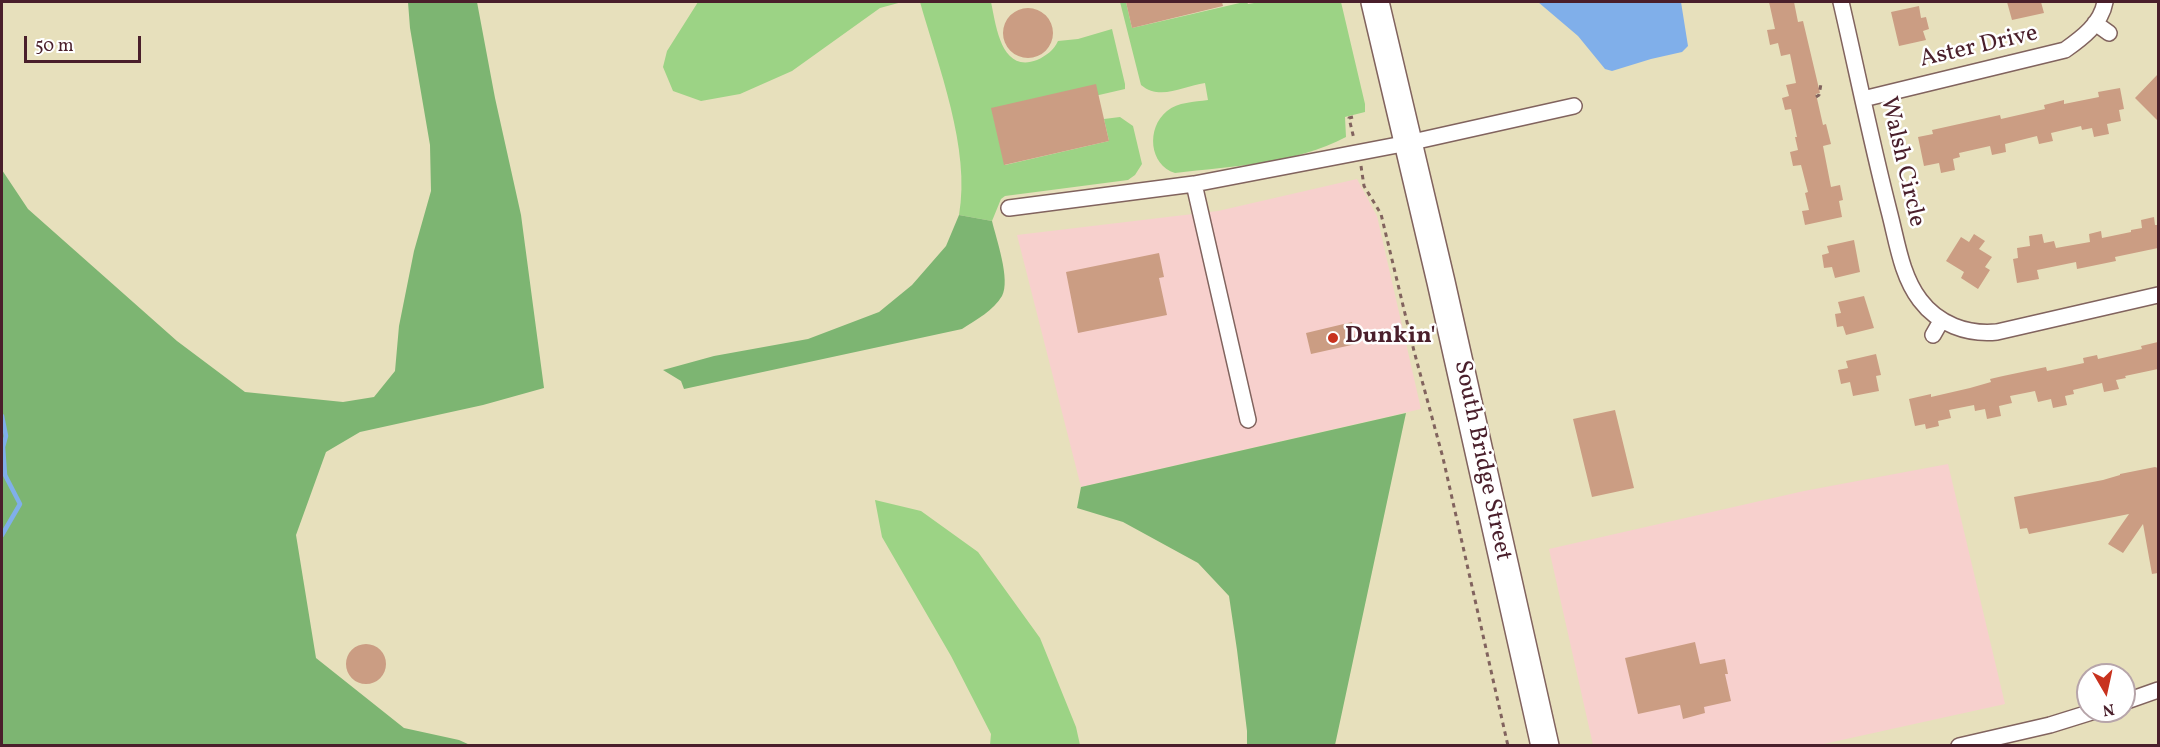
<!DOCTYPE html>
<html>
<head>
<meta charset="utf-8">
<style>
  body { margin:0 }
  #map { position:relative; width:2160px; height:747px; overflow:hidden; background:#e7e0bc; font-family:Vollkorn,serif }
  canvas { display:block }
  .frame { position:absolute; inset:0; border:3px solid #4a1f2b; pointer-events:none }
  .north { position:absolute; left:2076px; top:663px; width:60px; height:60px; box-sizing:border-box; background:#fff; border:2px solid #b7a5aa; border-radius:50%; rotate:171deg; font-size:16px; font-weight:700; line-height:24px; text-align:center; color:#4a1f2b }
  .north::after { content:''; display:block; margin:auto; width:21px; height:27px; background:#c8321e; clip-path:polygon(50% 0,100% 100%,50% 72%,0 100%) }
  .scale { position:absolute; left:24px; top:36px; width:117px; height:27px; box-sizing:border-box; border:3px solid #4a1f2b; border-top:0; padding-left:8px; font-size:18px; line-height:21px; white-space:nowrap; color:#4a1f2b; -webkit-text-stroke:4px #fff; paint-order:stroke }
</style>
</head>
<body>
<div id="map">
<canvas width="2160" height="747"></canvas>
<div class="frame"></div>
<div class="north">N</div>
<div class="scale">50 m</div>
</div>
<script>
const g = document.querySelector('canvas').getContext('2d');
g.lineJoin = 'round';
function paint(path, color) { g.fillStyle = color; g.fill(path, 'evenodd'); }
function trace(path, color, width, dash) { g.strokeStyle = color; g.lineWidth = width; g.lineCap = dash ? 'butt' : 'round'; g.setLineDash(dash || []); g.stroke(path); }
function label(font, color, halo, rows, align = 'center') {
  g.font = font + ' Vollkorn,serif'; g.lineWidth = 5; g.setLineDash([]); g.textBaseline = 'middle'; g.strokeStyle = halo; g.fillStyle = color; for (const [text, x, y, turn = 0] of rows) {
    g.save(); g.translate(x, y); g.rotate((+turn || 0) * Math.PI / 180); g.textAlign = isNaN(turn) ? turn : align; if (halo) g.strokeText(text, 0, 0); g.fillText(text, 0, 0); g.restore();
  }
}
paint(new Path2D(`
  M1357,179l20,37 44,193 -340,78 -64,-252 201,-24z
  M1948,464l57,240 -186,41h-226l-44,-196 255,-58z`), '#f7d0cd');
paint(new Path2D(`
  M698,2h204l-22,6 -88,63 -52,23 -39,7 -28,-10 -10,-24 4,-16z
  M920,2h71c5,23 10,72 46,58 9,-4 17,-10 21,-19l20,-2 34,-10 13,55v5l-26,6 -107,14 13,56 104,-24 -5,-22 16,-2 13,9 9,38 -7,11 -7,5 -123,16 -4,3 -9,22 -33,-6c12,-66 -21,-149 -39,-213z
  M1120,2h6l6,26 112,-26h3l1,2 12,-2h81l24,102v8l-20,5 1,20c-51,27 -114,29 -171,36 -26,-8 -29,-45 -8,-62 11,-9 27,-9 41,-11l-3,-17c-21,3 -45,18 -64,2z
  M875,500l46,11 57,41 62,86 36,89 4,18h-90l1,-11 -40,-78 -69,-119z`), '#9cd385');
paint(new Path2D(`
  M408,2h69l18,96 26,117 23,173 -61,17 -123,27 -34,20 -30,83 20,123 88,70 55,12 11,5h-468v-575l26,39 149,132 68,51 98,10 31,-5 21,-26 4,-45 15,-75 17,-60 -1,-46 -20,-117z
  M959,215l33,6c4,17 19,59 10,75 -8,14 -26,24 -40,33l-278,60 -3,-8 -18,-11 51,-14 94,-17 71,-27 33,-27 34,-39z
  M1406,413l-71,332h-88v-14l-10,-81 -8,-54 -31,-33 -75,-41 -46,-14 4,-21z`), '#7db572');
paint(new Path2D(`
  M1538,2h143l7,44 -6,6 -31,7 -39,12 -7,-2 -27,-33z`), '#80afea');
trace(new Path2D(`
  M2,416l4,20 -3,11 2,28 15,29 -18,31`), '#80afea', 4.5);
paint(new Path2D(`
  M1126,2h96l1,4 -91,22z
  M1769,2h25l4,20 5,-1 17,72 -4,1 7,31 3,-1 5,20 -8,2 8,41 9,-2 3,15 -4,1 3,16 -37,8 -3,-14 7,-1 -4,-17 3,-1 -7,-27 -8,1 -3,-14 8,-2 -3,-13h2l-6,-28 -6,1 -3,-12 7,-2 -3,-11 10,-2 -6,-29 -9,2 -3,-13 -8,2 -3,-15 8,-1z
  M2007,2h34l3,11 -32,7z
  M1919,6l2,12 5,-1 3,12 -6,2 3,9 -27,6 -8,-34z
  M1003 33a25 25 0 1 1 50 0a25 25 0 1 1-50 0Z
  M2158,74v47l-23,-23z
  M1096,84l13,57 -105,24 -13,-57z
  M2120,88l4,21 -5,1 2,11 -14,3 2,10 -15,3 -2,-9 -10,2 -1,-4 -30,7 2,8 -14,3 -2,-8 -32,8 1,8 -14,3 -2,-9 -31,7 1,4 -7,2 2,11 -14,3 -2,-10 -15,3 -6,-29 15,-3 -1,-4 68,-15 1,4 44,-10 -1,-4 20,-5v4l35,-7 -1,-5z
  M2154,217l1,8h3v23l-43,9 1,4 -39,8 -1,-7 -39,8 2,9 -22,4 -4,-24 5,-1 -1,-10 13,-2 -1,-10 13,-2 2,9 10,-2 2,7 34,-6 -1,-8 12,-3 1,7 29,-6v-2l11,-2 -1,-8z
  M1974,234l11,7 -6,8 13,8 -7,10 5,3 -12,19 -17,-11 3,-6 -18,-11 15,-24 8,5z
  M1854,240l6,32 -25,6 -3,-11 -8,1 -2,-13 7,-2 -2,-7z
  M1159,253l5,24 -5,1 8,37 -89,18 -12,-61z
  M1864,296l10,32 -28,7 -3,-9 -6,1 -2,-13 6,-1 -3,-11z
  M1352,322l4,22 -45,10 -5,-21z
  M2158,342v27l-33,7 1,2 -10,2 3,9 -15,3 -2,-9 -29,7 1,4 -9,2 2,9 -14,3 -2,-9 -13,3 -3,-11 -25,5 2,7 -13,3 2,10 -14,3 -2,-10 -10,2 -1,-6 -25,5 2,8 -13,3 1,5 -13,3 -1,-5 -10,2 -6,-27 22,-5v3l39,-9 21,-6 -1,-3 13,-3 43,-9 1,4 37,-8 -1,-5 14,-3 1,4 44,-10 -1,-3z
  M1876,354l5,21 -5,1 3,15 -26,5 -3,-14 -9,2 -3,-14 10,-2 -2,-7z
  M1615,410l19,78 -42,9 -19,-78z
  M2155,467l3,1v105l-6,1 -9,-50 -20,29 -15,-9 21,-30 -100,20 -2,-6 -7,1 -6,-32 89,-17 17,-5v-1z
  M1695,642l5,22 25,-5 3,15h-3l6,27 -27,6 1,6 -22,6 -3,-14 -42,9 -13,-56z
  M346 664a20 20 0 1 1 40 0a20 20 0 1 1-40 0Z`), '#cb9d83');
const street = new Path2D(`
  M1841,2c16,69 30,139 48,209 8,30 12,64 31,89 18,24 47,35 77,32l161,-37
  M2095,23l14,10
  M1863,99l202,-49c17,-12 36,-26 40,-48
  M1194,184l54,236
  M1009,208l185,-24 214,-41 166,-37
  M1933,335l8,-14
  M2124,702l34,-12
  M1959,746l91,-21 45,-14`);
const highway = new Path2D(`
  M1375,2l66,280 104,464`);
trace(street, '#81635e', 18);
trace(highway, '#81635e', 30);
trace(new Path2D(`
  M1816,97l3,-2 2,-11
  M1353,117l-4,1 5,21
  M1361,166l3,20 17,28 33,137 29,107 65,288`), '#81635e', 3, [4.5, 4.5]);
trace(street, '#fff', 15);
trace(highway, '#fff', 27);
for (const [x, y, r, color] of [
  [1333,338,6,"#c8321e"]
]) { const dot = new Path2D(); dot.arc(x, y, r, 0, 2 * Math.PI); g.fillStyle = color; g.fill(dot); trace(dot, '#fff', 2); }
label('24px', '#4a1f2b', '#fff', [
  ["Aster Drive",1979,48,-13],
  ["Walsh Circle",1901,162,77],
  ["South Bridge Street",1481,461,78]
]);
label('bold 24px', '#4a1f2b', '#fff', [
  ["Dunkin'",1345,338]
], 'left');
</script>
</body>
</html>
